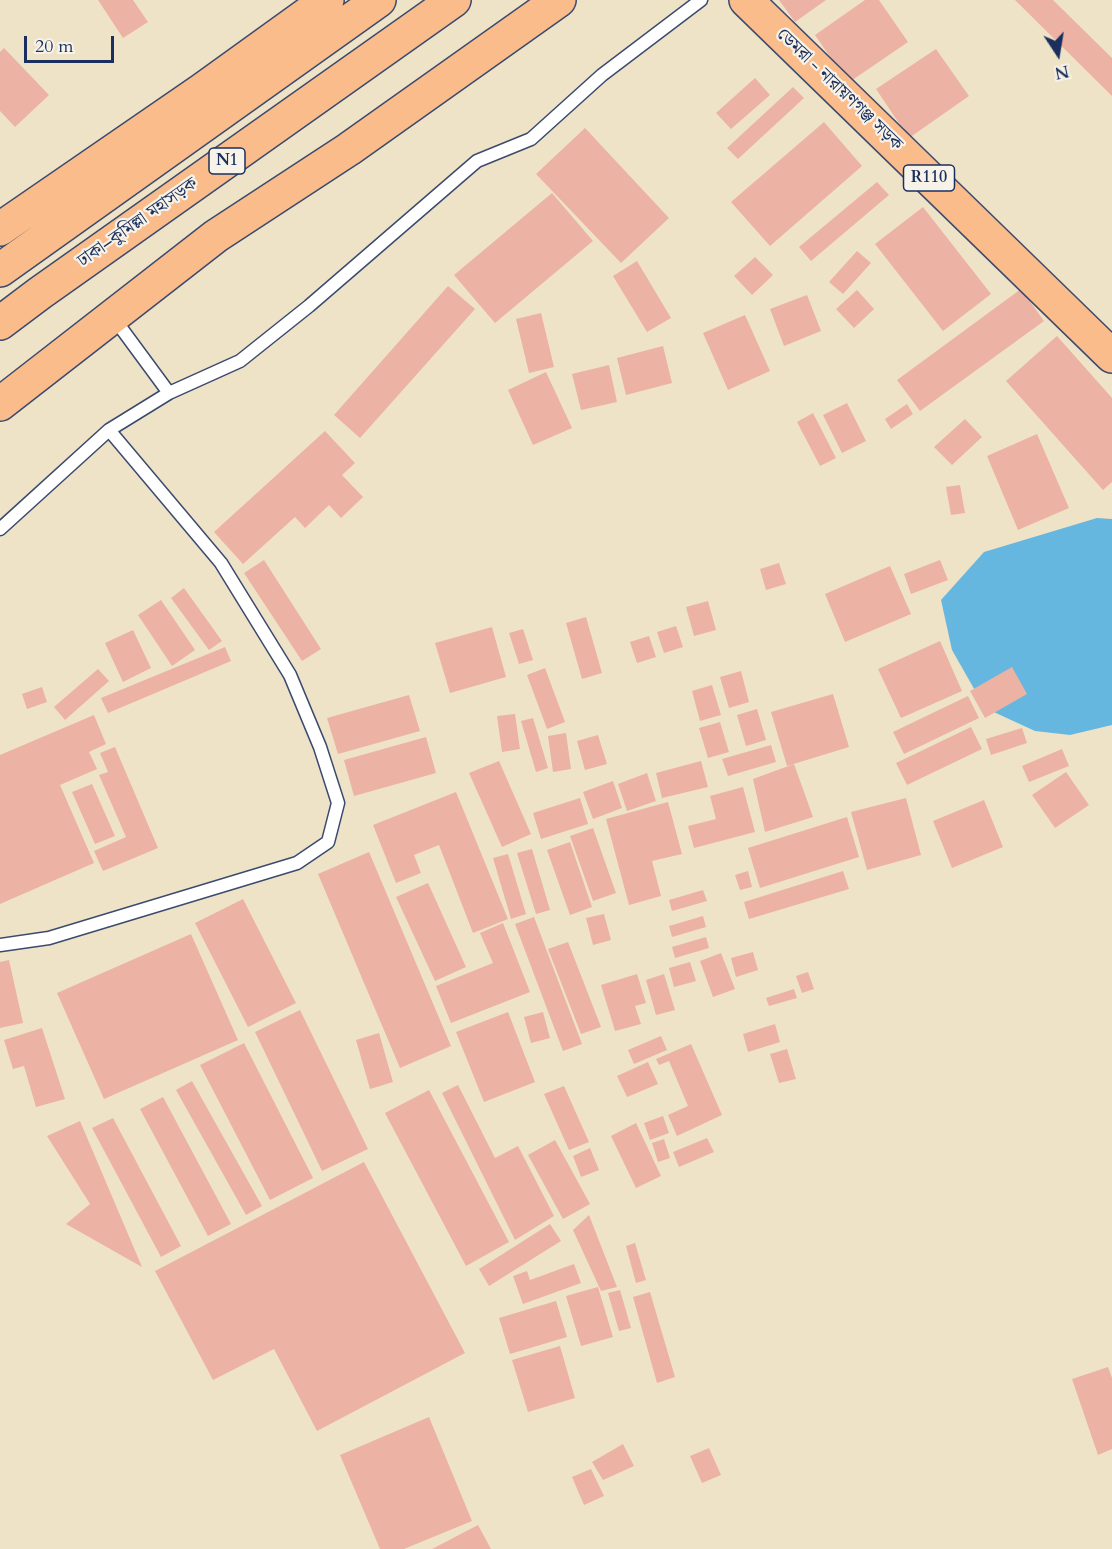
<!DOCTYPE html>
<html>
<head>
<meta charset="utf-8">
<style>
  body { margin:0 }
  #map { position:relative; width:1112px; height:1549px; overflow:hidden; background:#efe3c7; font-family:Cardo,serif }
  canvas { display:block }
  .north { position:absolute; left:1028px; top:24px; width:60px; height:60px; -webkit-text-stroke:4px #f7f3e8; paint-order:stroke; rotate:168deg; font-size:16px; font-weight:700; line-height:24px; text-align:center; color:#1b2f5e }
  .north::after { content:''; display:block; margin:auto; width:21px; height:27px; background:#1b2f5e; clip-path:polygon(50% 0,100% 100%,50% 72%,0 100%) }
  .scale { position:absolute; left:24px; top:36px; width:90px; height:27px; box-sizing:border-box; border:3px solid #1b2f5e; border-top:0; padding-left:8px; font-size:18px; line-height:21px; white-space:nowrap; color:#1b2f5e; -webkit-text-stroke:4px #f7f3e8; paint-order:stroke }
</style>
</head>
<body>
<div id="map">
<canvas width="1112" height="1549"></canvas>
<div class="north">N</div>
<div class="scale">20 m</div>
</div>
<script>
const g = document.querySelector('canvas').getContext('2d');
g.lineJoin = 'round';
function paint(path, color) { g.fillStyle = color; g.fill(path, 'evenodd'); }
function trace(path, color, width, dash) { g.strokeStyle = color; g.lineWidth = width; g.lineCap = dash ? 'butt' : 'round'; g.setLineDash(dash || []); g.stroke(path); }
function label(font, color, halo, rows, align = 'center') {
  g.font = font + ' Cardo,"Noto Serif Bengali",serif'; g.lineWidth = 4.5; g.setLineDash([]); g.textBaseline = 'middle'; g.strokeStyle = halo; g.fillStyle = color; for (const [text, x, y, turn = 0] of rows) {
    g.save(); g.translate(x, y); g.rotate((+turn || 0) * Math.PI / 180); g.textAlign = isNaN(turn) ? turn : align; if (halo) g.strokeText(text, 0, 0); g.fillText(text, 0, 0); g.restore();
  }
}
paint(new Path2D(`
  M1097,518l15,1v206l-42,10 -35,-4 -50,-23 -33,-58 -11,-50 43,-48z`), '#65b7e0');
paint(new Path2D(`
  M98,0h35l15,22 -25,16z
  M779,0h47l-31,22z
  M865,0h14l29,42 -60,41 -33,-48z
  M1015,0h38l59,58v38z
  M4,48l45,47 -34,32 -15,-16v-59z
  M936,49l33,47 -60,42 -33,-49z
  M755,78l15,17 -39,34 -15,-16z
  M793,87l11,11 -66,61 -11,-11z
  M824,122l38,44 -92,80 -39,-44z
  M585,128l84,90 -48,45 -85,-89z
  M877,182l12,13 -78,66 -12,-14z
  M552,193l41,48 -98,82 -41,-48z
  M923,207l68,87 -48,37 -68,-87z
  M857,251l14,12 -28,31 -14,-12z
  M755,257l18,18 -21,20 -18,-19z
  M637,261l34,57 -24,14 -34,-56z
  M448,286l27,23 -115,129 -26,-23z
  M1021,289l23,32 -124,90 -23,-31z
  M857,290l17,19 -20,19 -18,-19z
  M807,295l14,36 -37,15 -14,-37z
  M541,313l13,54 -25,6 -13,-54z
  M745,315l25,56 -42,19 -25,-57z
  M1057,336l55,62v84l-9,8 -97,-109z
  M663,346l9,37 -46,12 -9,-37z
  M609,365l8,37 -36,8 -9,-36z
  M546,372l26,56 -39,17 -25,-55z
  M847,403l19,38 -24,12 -19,-38z
  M907,404l6,10 -22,15 -6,-10z
  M813,413l23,45 -16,8 -23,-44z
  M965,419l17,18 -30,28 -18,-18z
  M325,431l30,32 -13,12 21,22 -22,21 -12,-13 -24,23 -10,-11 -52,47 -29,-32z
  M1037,434l32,74 -51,22 -31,-74z
  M960,485l5,28 -14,2 -5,-28z
  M264,560l57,89 -19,12 -58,-88z
  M940,560l8,20 -37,14 -7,-20z
  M779,563l7,21 -20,6 -6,-21z
  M890,566l21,48 -66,28 -20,-48z
  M184,588l38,53 -13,9 -38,-52z
  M161,600l34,50 -23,16 -34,-51z
  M708,601l8,29 -22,6 -8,-29z
  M586,617l16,56 -20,6 -16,-56z
  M676,626l7,21 -19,6 -7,-21z
  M492,627l14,50 -56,16 -15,-50z
  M523,629l10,31 -14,4 -10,-31z
  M133,630l18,38 -28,14 -18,-39z
  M649,636l7,21 -19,6 -7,-21z
  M940,641l22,50 -61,27 -23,-49z
  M225,647l6,14 -123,52 -7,-15z
  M1012,667l15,27 -42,24 -15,-27z
  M545,668l20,54 -18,7 -20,-54z
  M98,669l11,12 -44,39 -11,-13z
  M741,671l8,31 -20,6 -9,-31z
  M712,685l9,30 -21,6 -8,-30z
  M42,687l5,15 -20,7 -5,-15z
  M833,694l16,53 -62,19 -16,-54z
  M409,695l11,36 -82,23 -11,-36z
  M968,696l11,22 -75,36 -11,-22z
  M757,709l9,31 -20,6 -9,-31z
  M515,714l5,35 -18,3 -5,-36z
  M94,715l12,29 -17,8 8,17 -37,16 34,78 -94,41v-149z
  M533,718l15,50 -12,4 -15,-51z
  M720,722l9,30 -21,6 -9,-30z
  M971,727l11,22 -75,36 -11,-22z
  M1022,728l5,15 -36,12 -5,-16z
  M566,733l5,36 -18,3 -5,-36z
  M598,735l9,29 -22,6 -8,-29z
  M426,737l10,36 -82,23 -10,-36z
  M771,745l5,17 -48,14 -6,-17z
  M115,747l43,101 -55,23 -9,-20 32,-14 -27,-62 9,-3 -8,-19z
  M1062,749l7,17 -40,16 -7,-16z
  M499,761l32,73 -29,13 -33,-74z
  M701,761l7,26 -46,11 -6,-25z
  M794,764l19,53 -48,15 -12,-53z
  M1066,772l23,33 -34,23 -23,-33z
  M647,773l9,28 -29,10 -9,-27z
  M613,781l9,27 -29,11 -10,-27z
  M92,784l23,52 -20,8 -23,-52z
  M743,787l12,45 -61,16 -6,-22 28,-7 -6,-23z
  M456,792l52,127 -35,14 -34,-88 -25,10 7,18 -25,10 -23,-58z
  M580,798l8,26 -47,15 -8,-26z
  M906,798l15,57 -54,15 -16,-58z
  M984,800l19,47 -51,21 -19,-47z
  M668,802l14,52 -30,7 9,35 -32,9 -23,-86z
  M847,817l12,40 -99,31 -12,-40z
  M593,828l23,65 -23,8 -23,-65z
  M570,842l22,65 -22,8 -23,-65z
  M532,849l18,61 -14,4 -19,-61z
  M369,852l82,194 -51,22 -82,-194z
  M508,854l18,60 -15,5 -18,-61z
  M748,871l4,16 -12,3 -5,-15z
  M843,871l6,18 -100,30 -5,-17z
  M428,883l38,84 -31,14 -39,-84z
  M703,890l4,11 -35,10 -3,-11z
  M243,899l53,104 -48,24 -53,-104z
  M604,914l7,26 -18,5 -7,-27z
  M703,916l3,11 -34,10 -3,-11z
  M534,917l48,127 -19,7 -48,-127z
  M503,923l27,69 -79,31 -15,-37 57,-23 -13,-30z
  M191,934l47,106 -134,59 -47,-106z
  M706,937l3,11 -34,10 -3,-11z
  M568,942l33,85 -20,7 -33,-85z
  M753,952l5,18 -22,7 -5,-19z
  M721,953l14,36 -22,8 -13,-36z
  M9,960l14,63 -23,5v-66z
  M690,962l6,19 -22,6 -5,-19z
  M808,972l6,17 -12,4 -6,-17z
  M637,974l9,29 -11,3 6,18 -26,7 -14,-46z
  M664,974l11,36 -19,5 -10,-35z
  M794,989l3,9 -28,8 -3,-8z
  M300,1010l68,139 -46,22 -67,-139z
  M508,1012l27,70 -51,20 -28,-70z
  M543,1012l7,26 -19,5 -7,-26z
  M775,1024l5,18 -32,10 -5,-18z
  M42,1028l23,71 -29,8 -12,-41 -11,3 -9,-29z
  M379,1033l14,49 -23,7 -14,-49z
  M661,1036l6,14 -33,14 -6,-14z
  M244,1043l69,135 -43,22 -70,-135z
  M691,1044l31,71 -45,21 -9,-21 20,-9 -19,-45 -10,4 -3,-6z
  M787,1049l9,30 -17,4 -9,-29z
  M648,1062l10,22 -31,13 -10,-21z
  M192,1081l70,125 -16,9 -70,-125z
  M458,1085l37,73 23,-12 36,70 -39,24 -73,-147z
  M564,1086l25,56 -20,8 -25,-56z
  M429,1090l80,152 -43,24 -81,-153z
  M163,1097l68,127 -23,12 -68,-127z
  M663,1116l6,17 -19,7 -6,-17z
  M113,1118l68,128 -20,11 -69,-129z
  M80,1121l62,146 -76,-43 24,-20 -43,-68z
  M636,1123l25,53 -25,12 -25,-52z
  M707,1138l7,14 -35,15 -6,-15z
  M664,1139l6,19 -12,4 -6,-19z
  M555,1140l35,64 -27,15 -35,-64z
  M590,1148l9,22 -18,7 -8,-21z
  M364,1162l101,191 -148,78 -43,-82 -61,31 -58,-109z
  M589,1215l28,72 -16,4 -28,-61z
  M550,1224l11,17 -72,45 -10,-17z
  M635,1243l11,37 -10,3 -10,-37z
  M574,1264l7,19 -58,21 -10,-28 14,-5 3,9z
  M598,1287l15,50 -32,9 -15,-50z
  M620,1290l11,38 -12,3 -11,-38z
  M650,1292l25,85 -18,6 -24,-86z
  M556,1301l11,36 -57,17 -11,-36z
  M560,1346l15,52 -47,14 -16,-52z
  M1108,1367l4,11v71l-14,6 -26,-76z
  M429,1417l43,104 -68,28h-24l-40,-94z
  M623,1444l11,22 -31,14 -11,-18z
  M709,1448l12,27 -19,8 -12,-27z
  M591,1469l13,27 -20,9 -12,-28z
  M478,1525l13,24h-59z`), '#ecb2a4');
const lane = new Path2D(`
  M113,317l56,76
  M0,529l109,-99 60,-37 71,-32 69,-55 168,-145 54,-22 71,-64 99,-75
  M0,945l49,-7 248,-75 31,-21 10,-39 -18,-56 -30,-72 -69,-112 -112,-133`);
const primary = new Path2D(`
  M746,0l366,356`);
const highway = new Path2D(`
  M0,229l202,-139 125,-90
  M0,270l379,-270
  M0,323l40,-30 414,-293
  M0,404l216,-168 133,-87 210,-149`);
trace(lane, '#3b4a6e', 15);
trace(primary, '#3b4a6e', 36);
trace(highway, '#3b4a6e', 36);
trace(lane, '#fff', 12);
trace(primary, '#f9bc8a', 33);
trace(highway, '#f9bc8a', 33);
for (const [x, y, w] of [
  [227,161,36],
  [929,178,51]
]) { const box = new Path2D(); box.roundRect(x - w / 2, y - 13, w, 26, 4.5); g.fillStyle = '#f7f3e8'; g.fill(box); trace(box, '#1b2f5e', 1.5); }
label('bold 16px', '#1b2f5e', null, [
  ["N1",227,161],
  ["R110",929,178]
]);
label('18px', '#1b2f5e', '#f7f3e8', [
  ["ডেমরা - নারায়ণগঞ্জ সড়ক",839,90,44],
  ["ঢাকা–কুমিল্লা মহাসড়ক",138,223,-35]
]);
</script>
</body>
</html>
